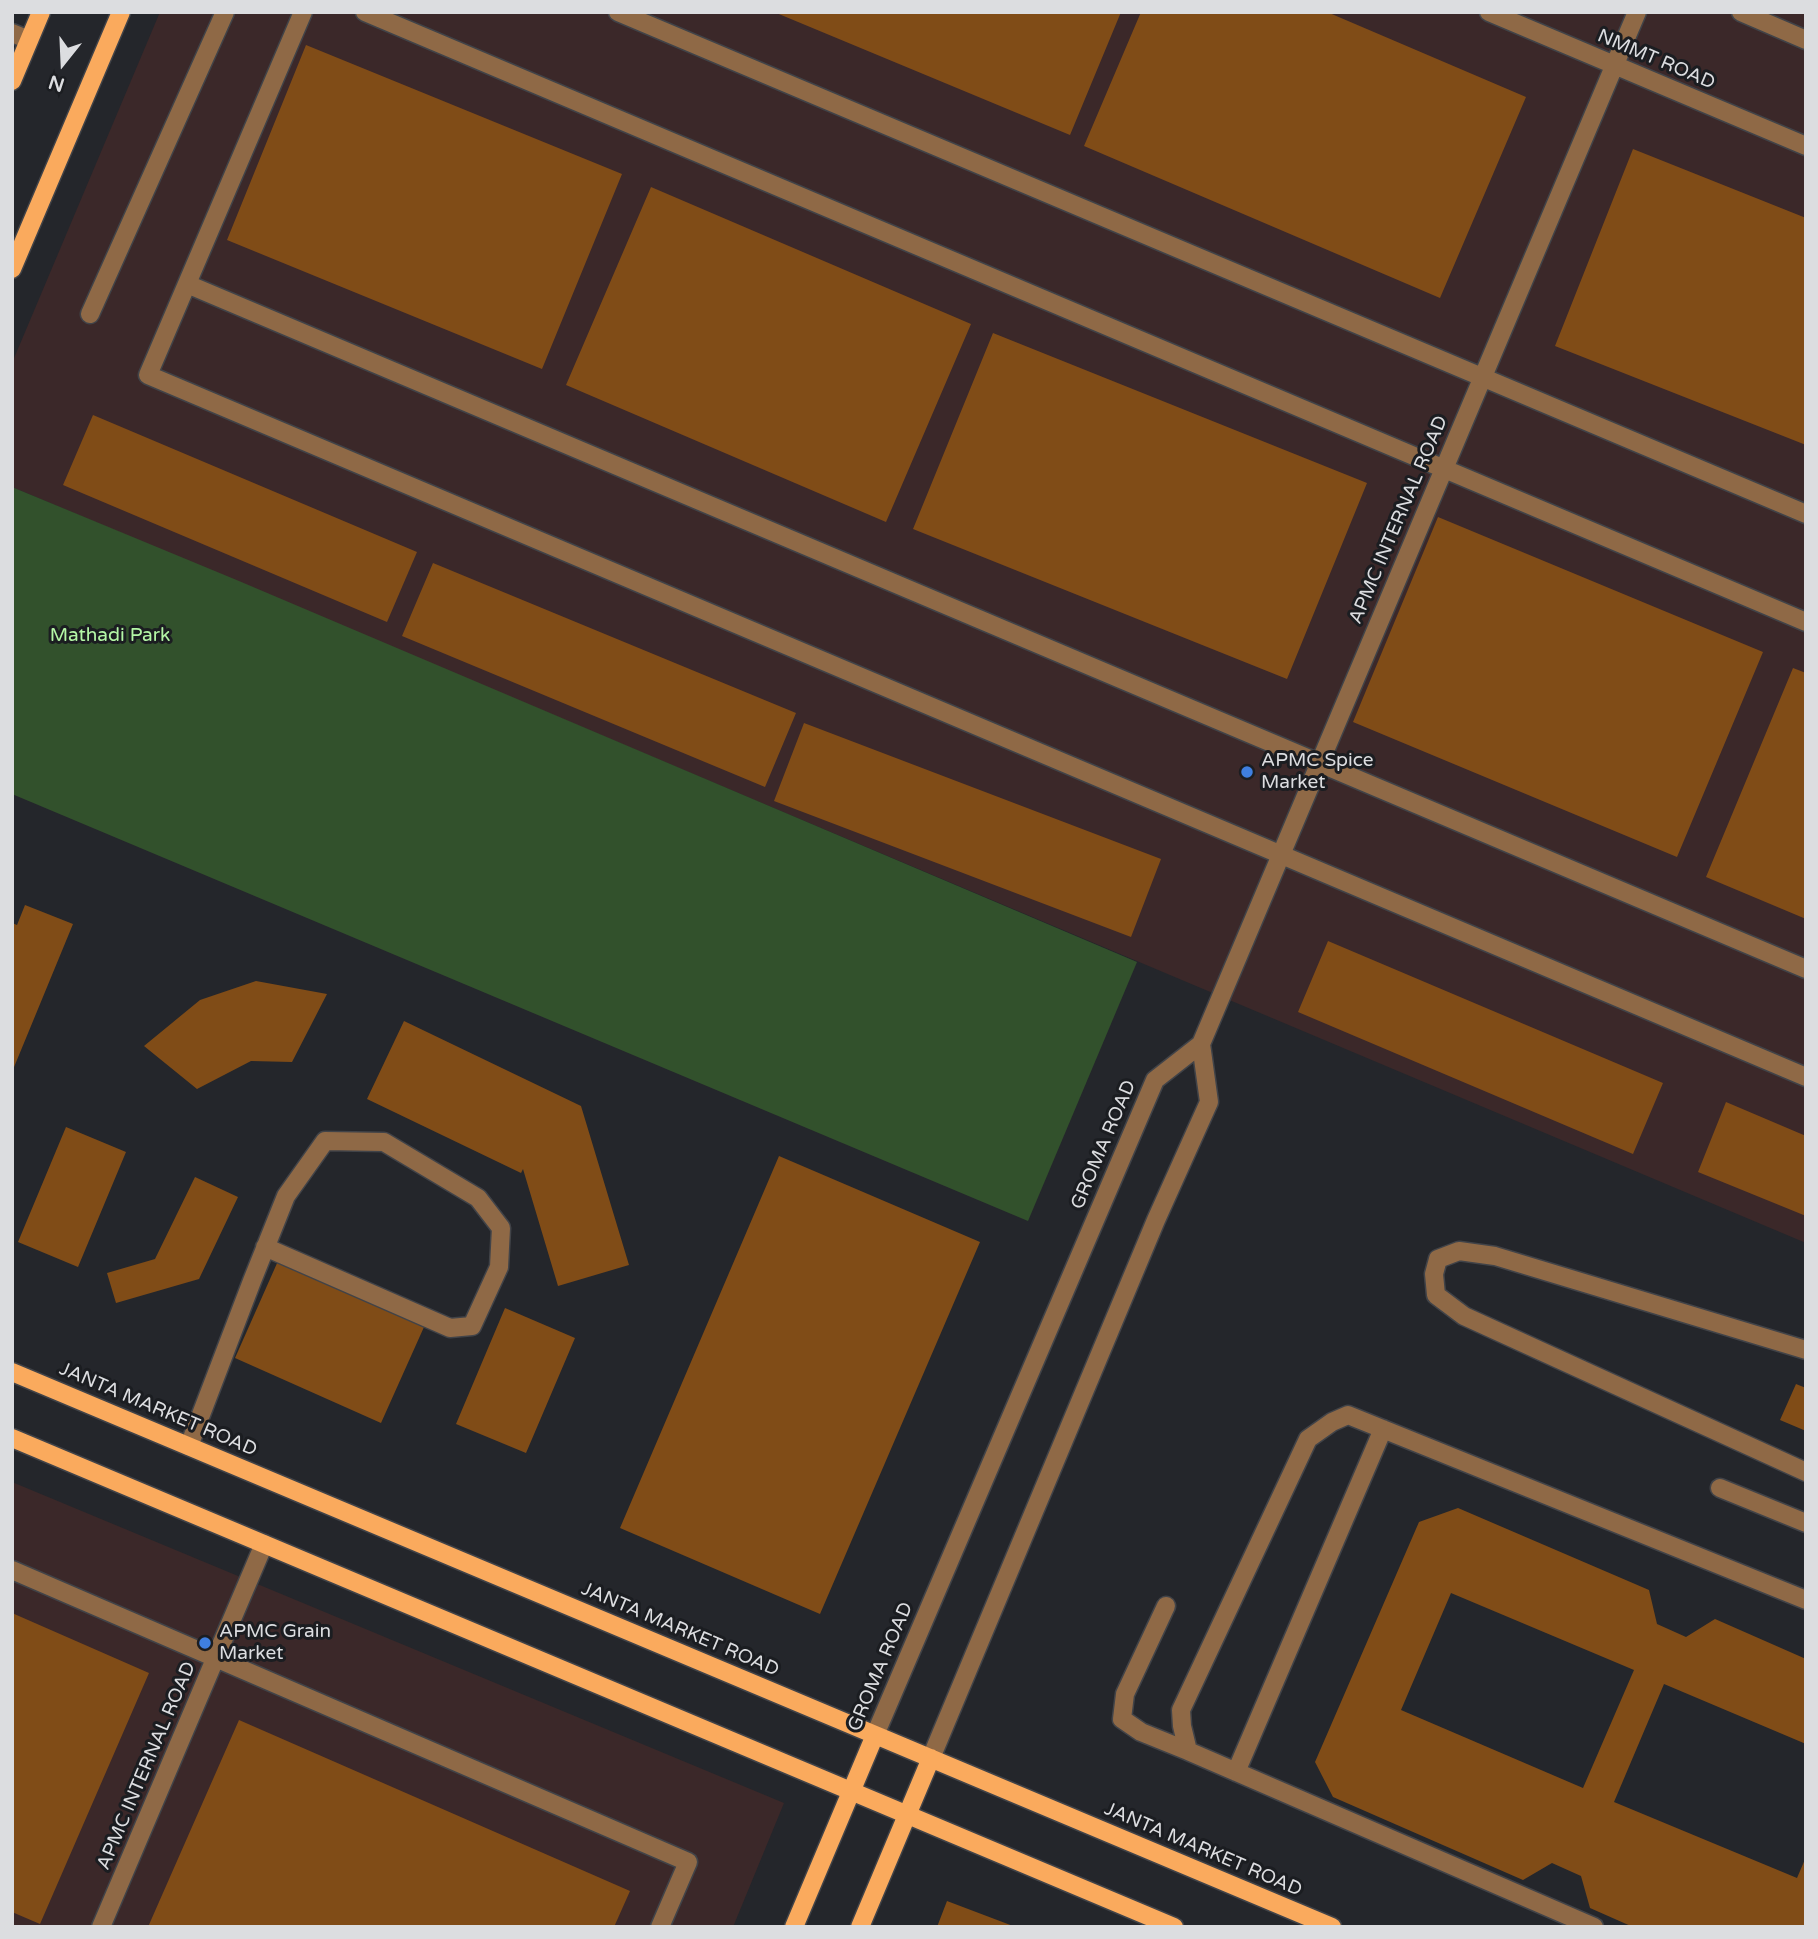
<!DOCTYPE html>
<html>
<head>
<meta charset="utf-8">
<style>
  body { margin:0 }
  #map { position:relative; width:1818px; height:1939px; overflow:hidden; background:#24262b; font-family:"Varela Round",sans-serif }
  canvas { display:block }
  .frame { position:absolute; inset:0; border:14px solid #dcdde0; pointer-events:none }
  .north { position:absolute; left:28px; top:28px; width:70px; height:70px; -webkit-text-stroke:5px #1b1d21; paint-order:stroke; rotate:198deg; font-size:19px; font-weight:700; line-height:28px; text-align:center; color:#dcdde0 }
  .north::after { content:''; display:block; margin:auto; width:24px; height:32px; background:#dcdde0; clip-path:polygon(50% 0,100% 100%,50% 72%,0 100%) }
</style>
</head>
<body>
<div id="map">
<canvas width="1818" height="1939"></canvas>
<div class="frame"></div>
<div class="north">N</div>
</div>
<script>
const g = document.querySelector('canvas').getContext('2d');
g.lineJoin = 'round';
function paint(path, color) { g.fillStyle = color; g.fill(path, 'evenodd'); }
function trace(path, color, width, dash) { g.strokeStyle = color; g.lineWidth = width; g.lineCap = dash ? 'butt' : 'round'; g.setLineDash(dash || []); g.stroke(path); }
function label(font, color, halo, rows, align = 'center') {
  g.font = font + ' "Varela Round",sans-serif'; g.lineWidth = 6; g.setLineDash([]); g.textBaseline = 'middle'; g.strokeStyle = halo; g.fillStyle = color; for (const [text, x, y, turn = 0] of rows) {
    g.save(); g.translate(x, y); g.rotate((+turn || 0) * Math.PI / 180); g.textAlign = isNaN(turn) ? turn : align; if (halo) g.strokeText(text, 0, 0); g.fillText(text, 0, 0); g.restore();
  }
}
paint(new Path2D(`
  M160,12h1646v1231l-1794,-756v-124z
  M12,1482l772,321 -51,124h-721z`), '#3b2829');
paint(new Path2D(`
  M12,487l227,94 898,381 -109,259 -1016,-427z`), '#32512c');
paint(new Path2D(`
  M774,12h347l-51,123z
  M1141,12h186l199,85 -86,201 -356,-152z
  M306,45l316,129 -80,195 -315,-129z
  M1633,149l173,69v227l-251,-99z
  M651,187l320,137 -85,198 -320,-137z
  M993,333l374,150 -80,196 -374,-150z
  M93,415l324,137 -30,70 -324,-137z
  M1438,517l325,135 -86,205 -324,-135z
  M433,563l363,150 -31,74 -363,-151z
  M1793,668l13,5v246l-100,-42z
  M804,723l357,136 -30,78 -357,-136z
  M25,905l48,19 -61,148v-149l5,2z
  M1328,941l335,142 -30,71 -335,-142z
  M256,981l71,13 -35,68 -41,-1 -54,28 -53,-43 56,-46z
  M404,1021l177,85 48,159 -71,21 -35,-117 -2,4 -154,-74z
  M1726,1102l80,34v80l-108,-44z
  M66,1127l60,25 -48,115 -60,-25z
  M779,1156l201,86 -160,372 -200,-86z
  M195,1177l43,20 -39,82 -83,24 -9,-30 48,-14z
  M278,1261l146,66 -43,96 -146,-65z
  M505,1308l70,30 -49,115 -70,-29z
  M1796,1384l10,4v43l-26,-11z
  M1458,1508l191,82 8,34 29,13 29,-18 91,40v85l-142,-60 -50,118 183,76 9,-21v70h-173l-43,-19 -9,-32 -29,-13 -29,17 -190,-83 -18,-35 104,-240zM1451,1593l183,77 -51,118 -182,-78z
  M12,1613l137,60 -109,251 -28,-12z
  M239,1720l391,171 -16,36h-466z
  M947,1901l66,25v1h-76z`), '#804c17');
const minor = new Path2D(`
  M303,12l-155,363 1658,702
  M365,12l1441,610
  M618,12l1188,502
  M1489,12l317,134
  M1741,12l65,28
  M12,33l17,7
  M187,284l1619,685
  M90,314l135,-302
  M1201,1044l436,-1032
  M1806,1350l-311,-94 -36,-5 -21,8 -4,15 2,21 28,21 342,156
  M189,1446l63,-165 34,-85 39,-55 59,1 94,56 23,30 -2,39 -27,59 -22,2 -185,-81
  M1720,1488l86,35
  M12,1570l676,292 -28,65
  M1166,1606l-41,88 -3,25 19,13 47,19
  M875,1735l280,-655 46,-36
  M931,1758l225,-538 53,-118 -8,-58
  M1236,1772l147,-343
  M101,1927l163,-383
  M1594,1927l-406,-176 -6,-25 -1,-16 127,-271 24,-17 16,-7 458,185`);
const major = new Path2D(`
  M12,81l29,-69
  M12,269l109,-257
  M12,1372l1320,555
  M12,1438l1162,489
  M794,1927l81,-192
  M860,1927l71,-169`);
trace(minor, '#414348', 21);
trace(major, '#414348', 21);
trace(minor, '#8f6946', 18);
trace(major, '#faaa5d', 18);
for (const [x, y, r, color] of [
  [1247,772,7,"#3f7fe0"],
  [205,1643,7,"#3f7fe0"]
]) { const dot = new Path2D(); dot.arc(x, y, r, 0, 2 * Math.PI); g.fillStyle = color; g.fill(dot); trace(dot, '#1b1d21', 2.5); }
label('19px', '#dcdde0', '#1b1d21', [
  ["NMMT ROAD",1656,60,23],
  ["APMC INTERNAL ROAD",1399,520,-67],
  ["GROMA ROAD",1104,1145,-67],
  ["JANTA MARKET ROAD",158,1410,23],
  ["JANTA MARKET ROAD",680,1630,23],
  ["GROMA ROAD",881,1667,-67],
  ["APMC INTERNAL ROAD",147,1766,-67],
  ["JANTA MARKET ROAD",1203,1850,23]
]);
label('19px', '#b4f7a6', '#1b1d21', [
  ["Mathadi Park",110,636]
]);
label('19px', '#dcdde0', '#1b1d21', [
  ["APMC Spice",1261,761],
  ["Market",1261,783],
  ["APMC Grain",219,1632],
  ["Market",219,1654]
], 'left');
</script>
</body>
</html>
